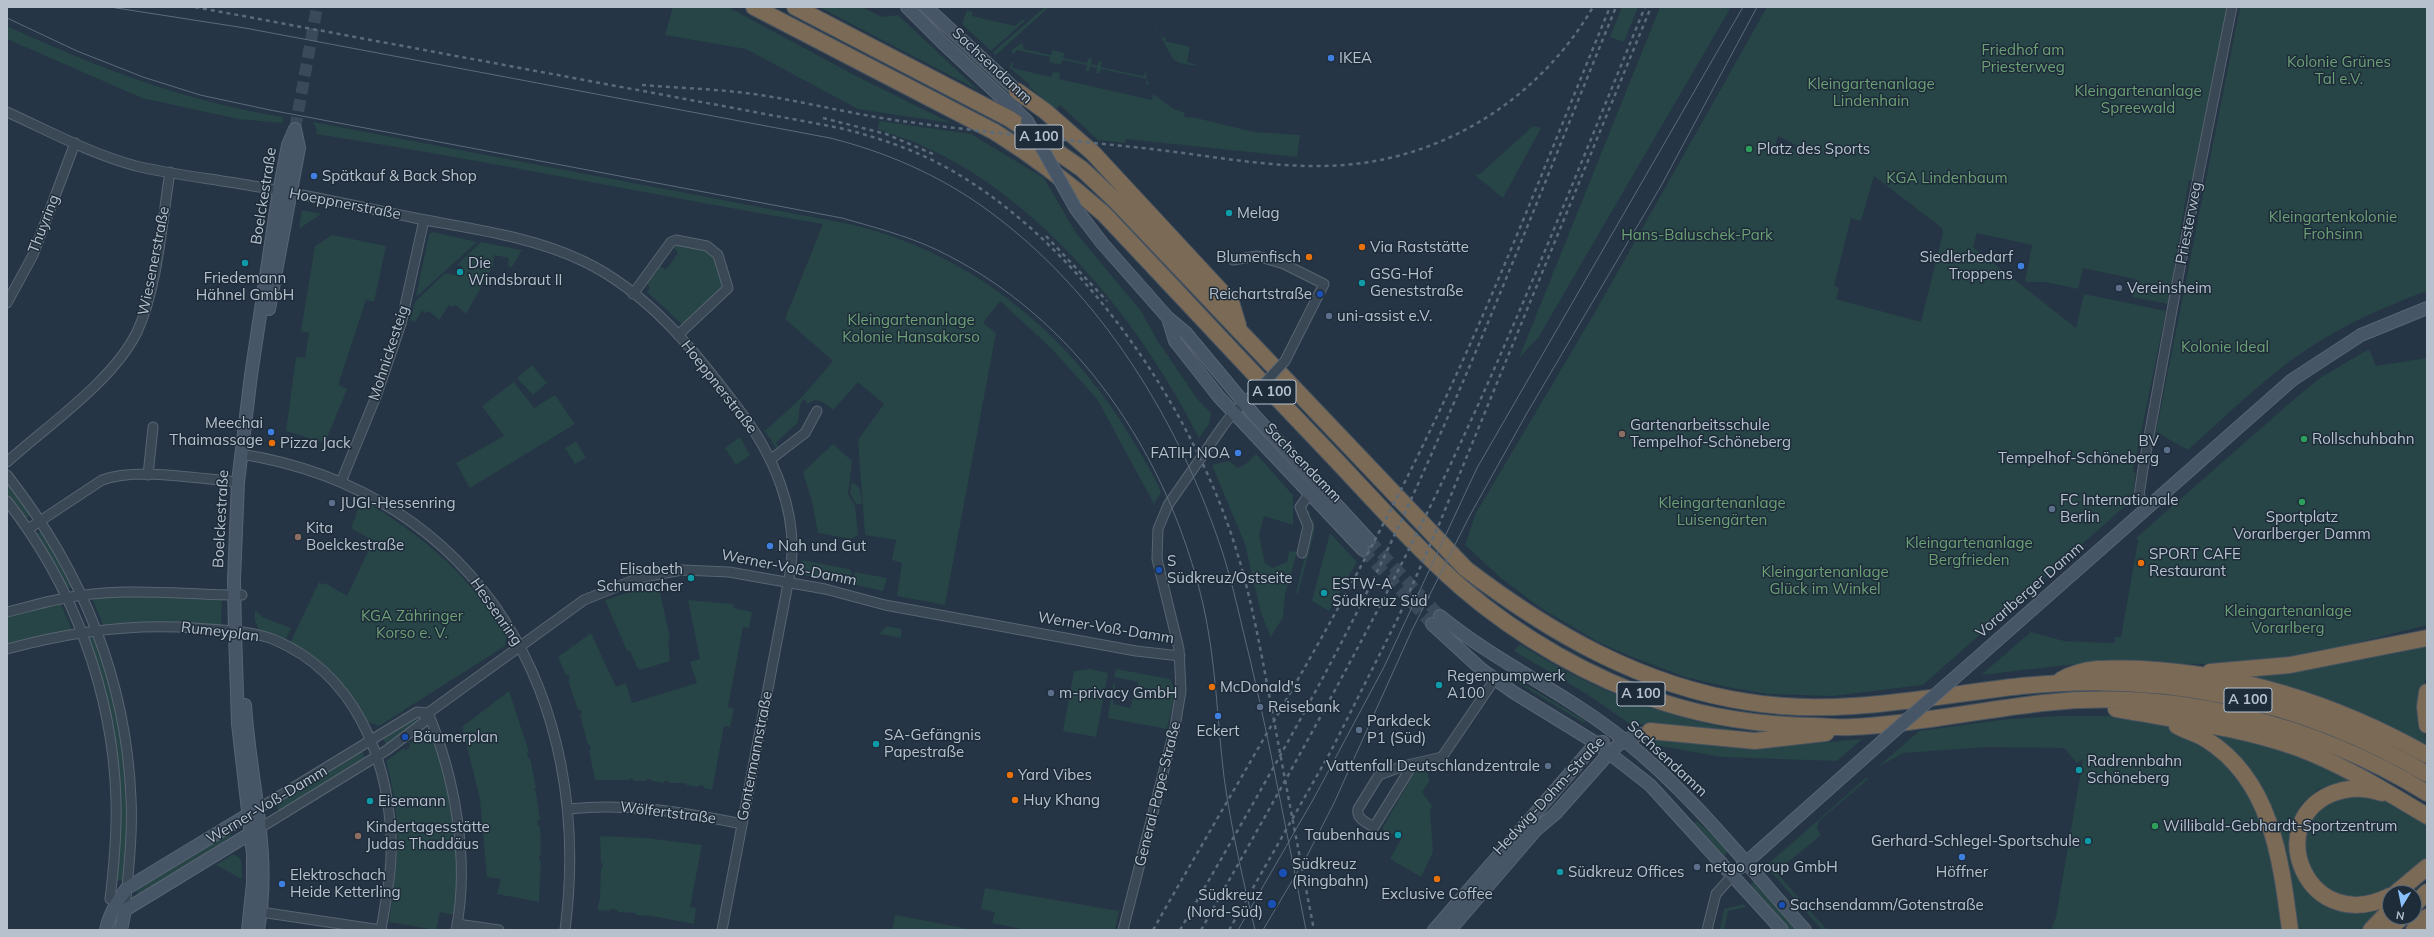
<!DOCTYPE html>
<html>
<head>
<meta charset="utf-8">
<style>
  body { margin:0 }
  #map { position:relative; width:2434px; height:937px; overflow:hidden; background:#253545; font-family:Mulish,sans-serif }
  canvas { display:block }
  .frame { position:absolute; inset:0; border:8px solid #b7c1ce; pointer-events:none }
  .north { position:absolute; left:2382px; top:885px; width:40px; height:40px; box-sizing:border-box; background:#1e2c3a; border:1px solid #5b6875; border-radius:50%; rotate:190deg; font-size:11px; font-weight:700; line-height:16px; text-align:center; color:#b7c1ce }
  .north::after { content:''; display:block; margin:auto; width:14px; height:18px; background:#8bc0ff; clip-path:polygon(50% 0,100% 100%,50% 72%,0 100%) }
</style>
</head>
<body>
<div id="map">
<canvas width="2434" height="937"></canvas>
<div class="frame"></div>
<div class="north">N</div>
</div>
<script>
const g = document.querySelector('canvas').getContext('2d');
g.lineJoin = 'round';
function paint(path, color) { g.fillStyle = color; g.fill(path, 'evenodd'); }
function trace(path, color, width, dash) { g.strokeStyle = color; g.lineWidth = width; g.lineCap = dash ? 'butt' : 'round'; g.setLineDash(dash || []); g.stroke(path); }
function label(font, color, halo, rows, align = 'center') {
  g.font = font + ' Mulish,sans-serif'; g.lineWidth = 3; g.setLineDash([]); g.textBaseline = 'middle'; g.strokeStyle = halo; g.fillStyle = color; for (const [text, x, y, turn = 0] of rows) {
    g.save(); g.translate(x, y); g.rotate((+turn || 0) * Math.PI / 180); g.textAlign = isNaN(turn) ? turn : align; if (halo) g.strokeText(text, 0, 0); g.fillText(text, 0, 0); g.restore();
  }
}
paint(new Path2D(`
  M673,7h55l128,69 95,47 -93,-14 -112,-60 -81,-14z
  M819,7h43l20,10 16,-2 80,75z
  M1045,7h4l-53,48 -3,-3z
  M1144,7l18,31 4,-1 -1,4 25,6 -3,15 8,2v2l-16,-3 -6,-4z
  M1622,7h16l-14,35 -14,-5z
  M1660,7h71l-193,331 -19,20z
  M1767,7h461l-36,173h-3l-21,124 -36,-7 3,-18 -52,-11 -5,21 -32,-7h-21l7,-37 -55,-12 -4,14 103,81 8,-34 82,17 -33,161 3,1 -4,27 -209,185 -90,11 -65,-2 -41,-7 -42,-10 -55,-21 -32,-14 -59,-35 -38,-29 -36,-33 11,-32 118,-199zM1778,136l18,9 -1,4 -22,4zM1874,176l68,52 1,5 -22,89 -85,-23 3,-11 -5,-2 17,-68 10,3z
  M2240,7h187v284c-52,19 -103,43 -147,78 -32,25 -62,54 -92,81l-32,-18z
  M967,10l6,2 -1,4 43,10 8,-7 2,2 -34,30 -29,-27z
  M7,26c91,42 177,75 276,91l-1,6 -44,-4 -96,-21 -135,-59z
  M947,37l60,53 -2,4 -60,-55z
  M1021,43l2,1v5l28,6 1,-5 12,3 -1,5 24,5 1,-5 4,1 -1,5 6,2 2,-5h3l-1,6 37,8 6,1 1,-5 4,14 -3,-1 1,-5 -46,-10 -2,5 -3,-1 1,-5 -7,-2 -1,5h-3l1,-6 -25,-5 -1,5 -12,-3 1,-5 -34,-7 -2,5 -3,-4z
  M1011,62l2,1 -1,5 39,9 2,-5 7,1 -1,6 93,21 1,-6 21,15 11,4 -1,4 12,1 58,14 46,3 -3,22 -171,-18 -1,4 -27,-3 -38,-35 -4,4 -27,-22 1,-2 -20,-17z
  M879,121l92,13 73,44 32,55 65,78 16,29 41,60 13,13 -2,11 -10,14c-57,-114 -157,-239 -276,-292 -14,-7 -30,-11 -45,-17z
  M313,122l541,103c121,30 219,112 281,219 9,16 19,31 26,48l-7,12 -57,-105 -47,-52 -50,-46 -17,22 13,10 -51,272 -48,-9 5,-33 -10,-3 4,-20 -31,-5 -7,-95 26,-36 -26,-22 -25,28c-7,-6 -16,-15 -25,-6l-5,-5 -3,6 -2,17 -22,21 3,5 -1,3 -13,-20 36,-33 32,-37 -48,-42 38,-95c-169,-28 -337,-64 -507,-90l1,-4z
  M1533,126l8,2 -38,70 -28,-23 5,-1z
  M302,210l19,4 -22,15z
  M433,232l44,10 -61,55 13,-63z
  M332,235l54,11 -12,56 -8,-2 -28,85 9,4 -22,54 -39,-12 10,-74 9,1 4,-25 -8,-2 14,-85z
  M481,242l41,8 -10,17 -4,-1 1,-8 -15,-3 -1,11 -27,48 -10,-9 -3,2 -4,-2 -10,15 -10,-9 -4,2 -3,-3 -7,12 -5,-2 5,-18 30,-29 15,3 2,-10 -5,-1z
  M677,244c38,5 37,6 47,43l-41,38 -36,-33 3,-4 -4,-6 12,-17 8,5 12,-17 -6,-7z
  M2369,349l7,17 51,-8v267l-129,33 -83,6 -130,-1 -104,12 50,-43 33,9 50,2 1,-6h6l17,-96 -2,-3 156,-137 28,-23z
  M532,365l15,18 -14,12 -16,-17z
  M514,382l20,26 21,-13 20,29 -105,64 -14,-25 48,-27 -22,-30z
  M740,437l10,18 -14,10 -11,-17z
  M576,441l10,17 -11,6 -10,-16z
  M833,444l19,17 -4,33 7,12 3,29 -7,4 -33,-6 -6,-31 -9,-30z
  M1256,454l37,41v30l-29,-9 -5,19 6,28 8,5 14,-6 2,-11 8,1 -12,43 -2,22 -12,20 -10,-24 -16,-69 -33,-79 16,-4 10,7 9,-5z
  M7,481l26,33 -8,5 -18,-25z
  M854,483l6,6 2,15h-6l-6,-11 1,-9z
  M365,501c62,38 103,73 142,135l-2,10 -126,80 -11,-4c-19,-36 -44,-59 -78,-79l29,-61 4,3 2,-2 22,13 26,-55 -22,-13 9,-24z
  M1304,506l7,7 -2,2 4,6 2,8 -17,64h-2l16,-66z
  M43,530l31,56 -7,3 -31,-55z
  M1330,533l27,29 -28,49 -17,-10z
  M802,560l47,9 3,3 -3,11 -46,-8 -2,-4z
  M855,572l32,6 -4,13 -31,-7z
  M658,583l12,55 -2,2 2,21 -30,9 -3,-3 -7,-16h-3l-22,-51z
  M129,595l93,3 -1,29h-117l-12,-29z
  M688,600l46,4 -1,4 19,4 -3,16 -6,-1 -15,80 6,2 -4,18 -6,-1 -12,64 -8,-2v-2l-5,-1 -1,2 -12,-2v-2h-17v-2h-5v2l-12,-2 -3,-2h-2l-1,2h-11l-3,-3 -3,2h-34l-6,-30h2l-1,-5h-2l-8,-30 2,-1 -1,-4h-3l-10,-30 2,-1 -1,-4h-3l-8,-18 33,-24 25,54 10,-4 6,20 65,-20 -7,-21 10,-3z
  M60,602l12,28 -65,16v-31z
  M255,610l7,7 29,11 -6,13 -25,-9 -5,-11z
  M887,626l14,3v9l-22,-4z
  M96,635c17,52 32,110 32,164 0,27 -2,55 -3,82l-9,-1 3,-82 -31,-160z
  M1520,644c74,48 153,77 241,90l-57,-1 -62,-9 -9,2 -48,-33 -71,-42z
  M2427,644v32l-5,11 -1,39 6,14v8l-192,-73z
  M1090,669l18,4 -12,64 -33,-6 11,-60z
  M1116,669l54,10c9,14 0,35 -3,50l-59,-11 5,-34h2l-2,20 17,4 9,-26 -25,-5z
  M1514,678l72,43 -2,2 -71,-43z
  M509,691l20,61 -2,1 1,5h2l6,29 -2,2 2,3 4,28 -3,1 1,5h2l1,29h-2v5l2,1 -2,41 -42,-8 4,-15 -14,-2 -7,-78 -18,-72z
  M420,715l3,4 -36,27 -5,-8z
  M2062,716h55l47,10 25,11 37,23 40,62 20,108h-232l-2,-3 4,-10 27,-158 -6,4 -13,-15 -76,-1 -85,6 -25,14 41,-36 89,-12z
  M2208,731l74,17 72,32 -18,3 -15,7 -1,-2 -20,17 3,2c-38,57 15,125 79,102l-20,21h-68l-21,-106z
  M421,735l13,1 19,71 5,62 -3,46 -15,-3 -4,18 -47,-8c9,-63 14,-99 -3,-161l18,-13 2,2 4,-3 -1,-3z
  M1651,737l91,10 55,-2 65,-6 -25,22 -115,-4 -67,-12 -6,-6z
  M362,750l3,10 -87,53 -1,-12z
  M1425,768l5,12 -8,12 10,14 -2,4 3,42 -12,25 -31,-18 11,-20 -19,-10 34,-60z
  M1867,777l1,2 -49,42 -2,7 4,7 -45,37 51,58h-5l-56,-64z
  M2377,795l50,26v38l-46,38h-49l-28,-32 3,-42 25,-26z
  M1697,821l32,30 -5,5 -30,-33z
  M231,832v5l-91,60 -6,-9z
  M600,836l46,2 56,7 -12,62 6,1 -2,16 -48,-9v1l-10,-1v-2l-18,-1v-2l-7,-1 -1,2 -13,-1 3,-12 1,-30 2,-1v-4h-2z
  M233,854l8,5 1,20 -26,-14z
  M1754,881l44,49h-7l-41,-45z
  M985,888l134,23 -4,19h-88l-35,-7 3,-11 -14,-3z
  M1744,904l2,3 -18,4 -4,19h-4l4,-21z
  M895,915l79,15h-82z`), '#274446');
trace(new Path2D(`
  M295,129l22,-122
  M1369,540l71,76
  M1363,550l69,74`), '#3b4a5a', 12, [12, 6]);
const street = new Path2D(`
  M7,112c42,19 84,42 129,54 38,9 79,13 117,20 54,9 108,21 162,32 56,11 116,18 168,43 65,31 112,90 154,146 36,46 63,107 53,166l-68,357
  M1233,260l24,-4 27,8 40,20 -39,77
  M633,294l38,-52 5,-2 31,6 11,9 10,33 -50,47
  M7,303l26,-48 42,-112
  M241,454c240,38 354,246 324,476
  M770,460l35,-27 12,-22
  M7,462c41,-37 106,-81 130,-130 21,-45 25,-111 33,-160
  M7,475c74,95 119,202 124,323 2,37 -3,75 -6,112l-9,-7 -5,-8
  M148,475l5,-48
  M341,482l36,-88 24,-70 23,-104
  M7,501c66,84 106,191 109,299 1,33 -2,66 -6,99
  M2147,508l-8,-13 4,-26 34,-186 55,-276
  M28,529l74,-49c36,-13 98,-1 136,2
  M1302,553l6,-27 -8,-19 10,-14
  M7,612c18,-4 36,-10 54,-13 59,-13 121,-4 181,-4
  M7,649c62,-17 123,-26 187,-21 26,2 56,2 81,12 79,34 112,115 116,196 2,31 -5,63 -10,94l-127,-19
  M428,713c27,64 42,148 28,217
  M1413,764l-39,63c-7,-4 -18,-8 -16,-18l21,-34 24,-9 39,-9 53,-78
  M258,809l159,-97 11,1
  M569,809c60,-6 115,3 173,15
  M260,828l127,-78 37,-28 4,-9 156,-113 55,-22 43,-8 47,2 96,17 60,16 251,46 44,5
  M457,924l42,6
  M1123,930l52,-203 6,-36 -2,-42 -22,-90 1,-30 10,-24 55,-79 10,-13 26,-24
  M1707,930l9,-36 17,-19`);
const secondary = new Path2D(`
  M907,7l36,36 84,78
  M926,7l91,84 3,8
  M1076,209l26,34 66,75 18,15 69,83 114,124
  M269,309l30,-161 -4,-19
  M1168,318l7,23 44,56 144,153
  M1440,616c57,47 126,77 183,123 69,55 124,126 182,191
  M1432,624l49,45 32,23 83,51 54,42 132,145
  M1984,652l308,-272 69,-45 66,-27
  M245,705c5,77 27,148 13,225
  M1741,867l136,-121
  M106,930c3,-16 11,-29 21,-42l127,-77
  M121,930l4,-20 131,-80
  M248,930l5,-47v-29l-15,-130 -3,-92 -1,-52 4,-98 13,-107 27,-178 10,-52 7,-16
  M1434,930l162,-187 7,-1
  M1450,930l86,-100 19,-16 55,-62 14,-12 26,-9`);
const highway = new Path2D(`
  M754,7l241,125c40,25 75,52 109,82 71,75 141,151 212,225 48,50 94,103 146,149 57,49 128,90 200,114 49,16 100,23 152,24 12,0 25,2 38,1 64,-3 128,-17 191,-24 133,-15 272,21 384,90
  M795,7l215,112 72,50 33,31 351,369c84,64 176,117 282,133 91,15 183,-6 273,-16 144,-15 282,14 406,88
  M1017,91l28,20 48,42 127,137 11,12 7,23
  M2210,672l80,-7 137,-27
  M2061,680c24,-14 53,-12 80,-11 102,5 197,36 286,86
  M2427,692l-2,15 2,18
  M2116,709c60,11 123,18 182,39 46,17 87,43 129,68
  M2177,726c9,5 21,8 30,14 65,41 74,121 83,190
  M1650,731l105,10 71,-8
  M2382,793c-17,-6 -34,-6 -51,1 -69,30 -23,143 59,102
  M2396,893l31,-26
  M2414,905l13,-13
  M2371,930l19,-20
  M2389,930l13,-13
  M2414,930l13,-13`);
trace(street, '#586472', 11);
trace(secondary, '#586472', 14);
trace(highway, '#44515f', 18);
trace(street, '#3a4754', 9);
trace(secondary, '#475667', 12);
trace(highway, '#7b6a56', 16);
trace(new Path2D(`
  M110,7l135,21 585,110c56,14 109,37 156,71 114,82 194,213 237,345 11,34 18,70 27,105 21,90 38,181 56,271
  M7,18l70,33 66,26 57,18 70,15 572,108c31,9 63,17 93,31 142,67 233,206 268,355 13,57 14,115 21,173 7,51 19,103 31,153
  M1238,930l76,-132 70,-131 93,-199 266,-461
  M1263,930l45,-76 26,-51 78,-173 57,-113 58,-104 134,-227 96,-179`), '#5b6b7b', 1);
trace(new Path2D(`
  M195,7l645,121c32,8 64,18 94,33 139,70 257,242 302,388 17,54 26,110 37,166 13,71 27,143 41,215
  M642,85c37,3 75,4 112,9 47,7 93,19 140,26 86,12 172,20 258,29 77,9 157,27 233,10 88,-19 163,-75 208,-152
  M823,118l63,16 47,20
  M1046,236l61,65
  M1153,930c92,-162 191,-321 272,-489 69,-141 125,-289 185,-434
  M1180,930c66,-114 133,-228 191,-346 92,-188 166,-384 245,-577
  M1201,930c78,-138 156,-275 226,-417 81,-164 148,-336 218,-506
  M1229,930l102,-179 68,-135 41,-94 211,-515`), '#5b6b7b', 2.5, [4, 4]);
const streetBridge = new Path2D(`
  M1259,389l26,-28`);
const secondaryBridge = new Path2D(`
  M1027,121l49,88
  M1877,746l107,-94`);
trace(streetBridge, '#586472', 11, []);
trace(secondaryBridge, '#586472', 14, []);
trace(streetBridge, '#3a4754', 9);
trace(secondaryBridge, '#475667', 12);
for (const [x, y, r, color] of [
  [1331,58,4,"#3f7fe0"],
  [1749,149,4,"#2e9e5b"],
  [314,176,4,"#3f7fe0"],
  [1229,213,4,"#0f9aa8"],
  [1362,247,4,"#e8710a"],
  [1309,257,4,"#e8710a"],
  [245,263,4,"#0f9aa8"],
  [2021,266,4,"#3f7fe0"],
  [460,272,4,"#0f9aa8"],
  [1362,283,4,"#0f9aa8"],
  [2119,288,4,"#5c6f8a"],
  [1320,294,4,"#1a4fb4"],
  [1329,316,4,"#5c6f8a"],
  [271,432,4,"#3f7fe0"],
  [1622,434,4,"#8d6e63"],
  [2304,439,4,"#2e9e5b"],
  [272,443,4,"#e8710a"],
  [2167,450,4,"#5c6f8a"],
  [1238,453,4,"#3f7fe0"],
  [2302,502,4,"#2e9e5b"],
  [332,503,4,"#5c6f8a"],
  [2052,509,4,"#5c6f8a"],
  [298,537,4,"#8d6e63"],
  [770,546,4,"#3f7fe0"],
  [2141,563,4,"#e8710a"],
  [1159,570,4,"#1a4fb4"],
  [691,578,4,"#0f9aa8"],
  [1324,593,4,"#0f9aa8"],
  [1439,685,4,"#0f9aa8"],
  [1212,687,4,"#e8710a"],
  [1051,693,4,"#5c6f8a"],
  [1260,707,4,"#5c6f8a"],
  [1218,716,4,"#3f7fe0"],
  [1359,730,4,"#5c6f8a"],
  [405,737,4,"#1a4fb4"],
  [876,744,4,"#0f9aa8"],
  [1548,766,4,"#5c6f8a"],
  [2079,770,4,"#0f9aa8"],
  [1010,775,4,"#e8710a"],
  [1015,800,4,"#e8710a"],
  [370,801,4,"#0f9aa8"],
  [2155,826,4,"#2e9e5b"],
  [1398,835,4,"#0f9aa8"],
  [358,836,4,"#8d6e63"],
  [2088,841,4,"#0f9aa8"],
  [1962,857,4,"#3f7fe0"],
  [1697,867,4,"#5c6f8a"],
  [1560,872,4,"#0f9aa8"],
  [1283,873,5,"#1a4fb4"],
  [1437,879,4,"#e8710a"],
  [282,884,4,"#3f7fe0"],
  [1272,904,5,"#1a4fb4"],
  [1782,905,4,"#1a4fb4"]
]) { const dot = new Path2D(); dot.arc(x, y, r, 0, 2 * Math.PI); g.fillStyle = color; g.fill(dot); trace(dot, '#1e2c3a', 1.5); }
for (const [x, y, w] of [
  [1039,137,48],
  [1272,392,48],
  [1641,694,48],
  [2248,700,48]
]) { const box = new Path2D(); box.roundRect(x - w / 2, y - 12, w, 24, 3); g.fillStyle = '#1e2c3a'; g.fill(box); trace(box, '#b7c1ce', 1); }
label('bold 14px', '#b7c1ce', null, [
  ["A 100",1039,137],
  ["A 100",1272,392],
  ["A 100",1641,694],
  ["A 100",2248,700]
]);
label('15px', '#6ca075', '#1e2c3a', [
  ["Friedhof am",2023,50],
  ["Priesterweg",2023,67],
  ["Kolonie Grünes",2339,62],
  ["Tal e.V.",2339,79],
  ["Kleingartenanlage",1871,84],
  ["Lindenhain",1871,101],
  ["Kleingartenanlage",2138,91],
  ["Spreewald",2138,108],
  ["KGA Lindenbaum",1947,178],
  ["Kleingartenkolonie",2333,217],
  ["Frohsinn",2333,234],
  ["Hans-Baluschek-Park",1697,235],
  ["Kleingartenanlage",911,320],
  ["Kolonie Hansakorso",911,337],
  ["Kolonie Ideal",2225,347],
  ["Kleingartenanlage",1722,503],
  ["Luisengärten",1722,520],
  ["Kleingartenanlage",1969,543],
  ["Bergfrieden",1969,560],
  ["Kleingartenanlage",1825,572],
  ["Glück im Winkel",1825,589],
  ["Kleingartenanlage",2288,611],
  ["Vorarlberg",2288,628],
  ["KGA Zähringer",412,616],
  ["Korso e. V.",412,633]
]);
label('15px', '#b7c1ce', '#1e2c3a', [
  ["IKEA",1339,58],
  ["Platz des Sports",1757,149],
  ["Spätkauf & Back Shop",322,176],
  ["Melag",1237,213],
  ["Via Raststätte",1370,247],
  ["Blumenfisch",1301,257,"right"],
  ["Siedlerbedarf",2013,257,"right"],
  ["Troppens",2013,274,"right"],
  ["Die",468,263],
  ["Windsbraut II",468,280],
  ["GSG-Hof",1370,274],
  ["Geneststraße",1370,291],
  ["Friedemann",245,278,"center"],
  ["Hähnel GmbH",245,295,"center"],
  ["Vereinsheim",2127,288],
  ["Reichartstraße",1312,294,"right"],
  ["uni-assist e.V.",1337,316],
  ["Meechai",263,423,"right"],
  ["Thaimassage",263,440,"right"],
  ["Gartenarbeitsschule",1630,425],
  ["Tempelhof-Schöneberg",1630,442],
  ["Rollschuhbahn",2312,439],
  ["BV",2159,441,"right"],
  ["Tempelhof-Schöneberg",2159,458,"right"],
  ["Pizza Jack",280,443],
  ["FATIH NOA",1230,453,"right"],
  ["FC Internationale",2060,500],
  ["Berlin",2060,517],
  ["JUGI-Hessenring",340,503],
  ["Sportplatz",2302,517,"center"],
  ["Vorarlberger Damm",2302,534,"center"],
  ["Kita",306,528],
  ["Boelckestraße",306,545],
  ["Nah und Gut",778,546],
  ["SPORT CAFE",2149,554],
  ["Restaurant",2149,571],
  ["S",1167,561],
  ["Südkreuz/Ostseite",1167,578],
  ["Elisabeth",683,569,"right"],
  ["Schumacher",683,586,"right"],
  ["ESTW-A",1332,584],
  ["Südkreuz Süd",1332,601],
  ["Regenpumpwerk",1447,676],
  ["A100",1447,693],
  ["McDonald's",1220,687],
  ["m-privacy GmbH",1059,693],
  ["Reisebank",1268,707],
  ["Parkdeck",1367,721],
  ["P1 (Süd)",1367,738],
  ["Eckert",1218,731,"center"],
  ["SA-Gefängnis",884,735],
  ["Papestraße",884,752],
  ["Bäumerplan",413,737],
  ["Radrennbahn",2087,761],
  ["Schöneberg",2087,778],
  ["Vattenfall Deutschlandzentrale",1540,766,"right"],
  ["Yard Vibes",1018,775],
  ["Huy Khang",1023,800],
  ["Eisemann",378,801],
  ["Willibald-Gebhardt-Sportzentrum",2163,826],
  ["Kindertagesstätte",366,827],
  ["Judas Thaddäus",366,844],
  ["Taubenhaus",1390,835,"right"],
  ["Gerhard-Schlegel-Sportschule",2080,841,"right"],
  ["Südkreuz",1292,864],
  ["(Ringbahn)",1292,881],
  ["netgo group GmbH",1705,867],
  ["Südkreuz Offices",1568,872],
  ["Höffner",1962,872,"center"],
  ["Elektroschach",290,875],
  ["Heide Ketterling",290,892],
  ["Exclusive Coffee",1437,894,"center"],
  ["Südkreuz",1263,895,"right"],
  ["(Nord-Süd)",1263,912,"right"],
  ["Sachsendamm/Gotenstraße",1790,905]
], 'left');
label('15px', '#b7c1ce', '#1e2c3a', [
  ["Sachsendamm",992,66,43],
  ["Boelckestraße",264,196,-81],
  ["Hoeppnerstraße",345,204,11],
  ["Priesterweg",2189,223,-79],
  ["Thuyring",44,224,-69],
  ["Wiesenerstraße",154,261,-79],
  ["Mohnickesteig",389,353,-72],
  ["Hoeppnerstraße",719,387,52],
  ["Sachsendamm",1303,463,46],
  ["Boelckestraße",221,519,-87],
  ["Werner-Voß-Damm",789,568,11],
  ["Vorarlberger Damm",2030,590,-41],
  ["Hessenring",496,612,55],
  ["Werner-Voß-Damm",1106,628,9],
  ["Rumeyplan",220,632,7],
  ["Gontermannstraße",755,756,-79],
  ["Sachsendamm",1667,759,43],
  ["General-Pape-Straße",1158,794,-76],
  ["Hedwig-Dohm-Straße",1549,796,-47],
  ["Werner-Voß-Damm",267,805,-31],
  ["Wölfertstraße",668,813,7]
]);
</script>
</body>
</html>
